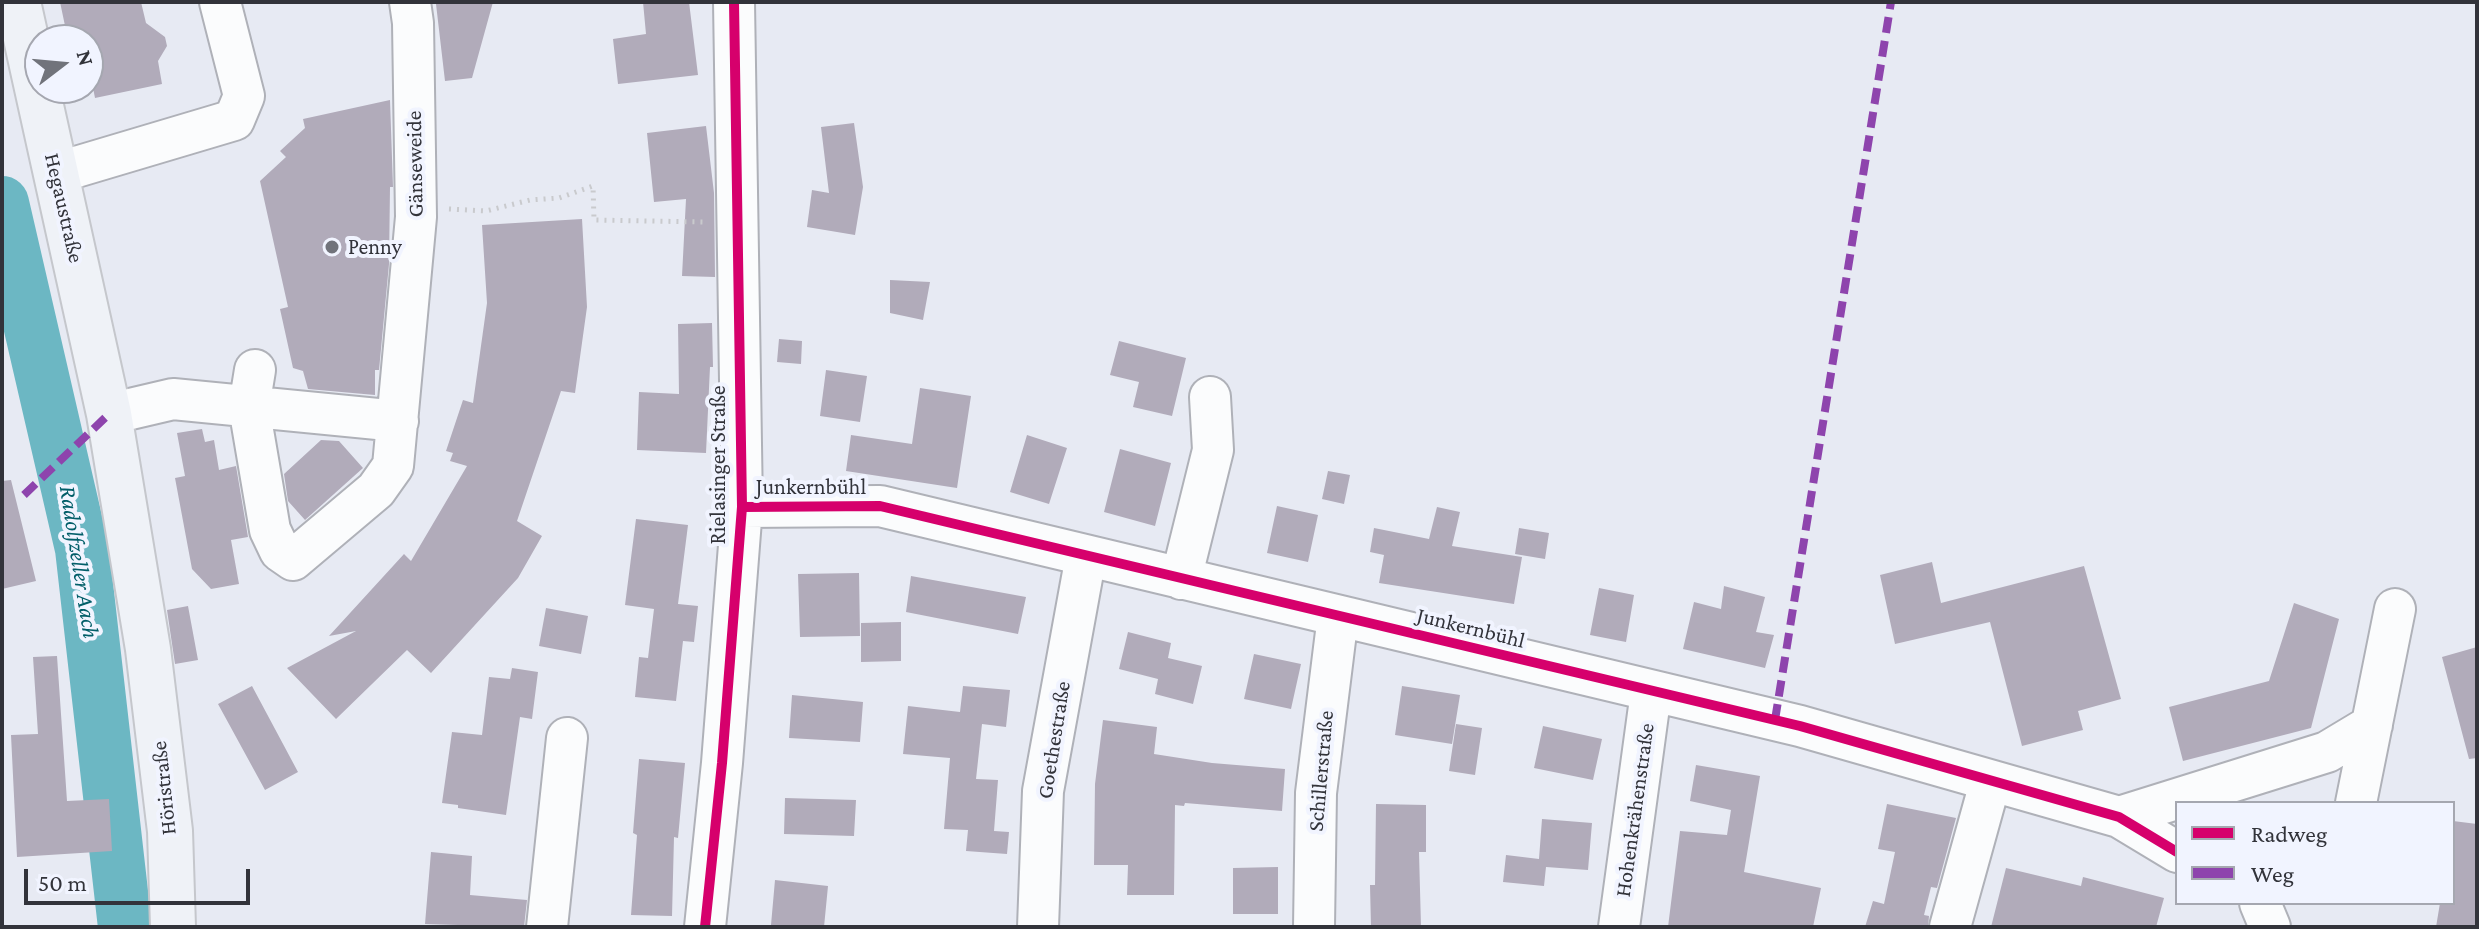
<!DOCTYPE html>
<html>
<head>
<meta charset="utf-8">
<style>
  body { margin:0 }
  #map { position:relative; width:2479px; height:929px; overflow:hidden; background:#e7eaf3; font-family:"Crimson Pro",serif }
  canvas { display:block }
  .frame { position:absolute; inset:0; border:4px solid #32333a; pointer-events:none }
  .legend { position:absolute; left:2175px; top:801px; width:280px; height:104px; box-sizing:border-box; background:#f1f4ff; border:2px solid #a5a7b0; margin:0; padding:10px 14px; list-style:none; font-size:24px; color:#32333a }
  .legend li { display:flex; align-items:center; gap:16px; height:40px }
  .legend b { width:40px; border:2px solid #a5a7b0 }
  .north { position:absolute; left:24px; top:24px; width:80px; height:80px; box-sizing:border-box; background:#f1f4ff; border:2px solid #a5a7b0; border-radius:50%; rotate:74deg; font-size:22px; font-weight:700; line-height:32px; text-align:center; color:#32333a }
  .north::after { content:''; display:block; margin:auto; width:28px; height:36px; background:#71737b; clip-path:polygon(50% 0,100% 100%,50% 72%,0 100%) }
  .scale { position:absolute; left:24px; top:869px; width:226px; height:36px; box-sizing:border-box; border:4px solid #32333a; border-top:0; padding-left:10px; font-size:24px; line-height:28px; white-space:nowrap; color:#32333a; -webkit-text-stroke:6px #f1f4ff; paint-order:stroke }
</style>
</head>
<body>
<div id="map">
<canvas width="2479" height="929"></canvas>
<div class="frame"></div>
<ul class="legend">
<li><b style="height:10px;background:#d6006c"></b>Radweg</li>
<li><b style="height:10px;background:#8e44ad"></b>Weg</li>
</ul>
<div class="north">N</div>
<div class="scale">50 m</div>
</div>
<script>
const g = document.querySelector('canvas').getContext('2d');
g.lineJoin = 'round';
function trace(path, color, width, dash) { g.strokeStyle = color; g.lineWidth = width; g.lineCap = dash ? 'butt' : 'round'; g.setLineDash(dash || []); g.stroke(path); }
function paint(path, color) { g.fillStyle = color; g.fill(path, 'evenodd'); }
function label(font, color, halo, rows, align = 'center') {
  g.font = font + ' "Crimson Pro",serif'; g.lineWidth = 8; g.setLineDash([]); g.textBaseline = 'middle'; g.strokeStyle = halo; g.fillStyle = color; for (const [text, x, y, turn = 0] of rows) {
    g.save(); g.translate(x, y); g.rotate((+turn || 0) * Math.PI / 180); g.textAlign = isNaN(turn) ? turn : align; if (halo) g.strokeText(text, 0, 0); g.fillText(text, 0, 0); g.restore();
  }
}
trace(new Path2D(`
  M2,203l80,346 43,378`), '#6cb7c3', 54);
paint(new Path2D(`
  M60,2h81l5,21 19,14 2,9 -9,15 4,23 -67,14 -7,-36v-22h-20z
  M450,2h43l-21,76 -27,3 -9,-77z
  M643,2h46l9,73 -80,9 -5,-45 33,-5z
  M390,100l3,87h-3l-1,77 -10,106h-4v25l-67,-6 -5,-18 -10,-3 -13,-59 8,-2 -28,-126 26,-24 -6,-6 25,-23 -2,-9z
  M854,123l9,64 -8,48 -48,-8 5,-37 17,3 -8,-66z
  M706,126l8,67 1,84 -33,-1 4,-77 -32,3 -7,-69z
  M582,219l5,88 -12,86 -14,-2 -44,130 25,15 -24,42 -87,95 -24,-23 -71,69 -49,-51 69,-37 -27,5 75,-82 7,7 56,-95 -17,-5 3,-8 -7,-2 17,-51 10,3 14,-100 -5,-78z
  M890,280l40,2 -7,38 -33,-7z
  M712,323l1,44h-3l-4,86 -69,-3 2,-58 40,2 -1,-70z
  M779,339l23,2 -1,23 -24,-2z
  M1119,341l67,17 -14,58 -39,-9 6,-25 -29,-7z
  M826,370l41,6 -7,46 -40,-6z
  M920,388l51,8 -14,92 -111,-17 5,-36 61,9z
  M202,429l3,13 9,-2 5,30 17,-4 12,71 -17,3 8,44 -28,5 -19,-20 -17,-91 10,-2 -8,-43z
  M1027,435l40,13 -18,56 -39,-12z
  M321,440l18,1 24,27 -58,52 -17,-19 -4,-27z
  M1120,449l51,14 -16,63 -51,-14z
  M1328,471l22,4 -6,29 -22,-5z
  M11,480l25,101 -34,8v-108z
  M1277,506l41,9 -10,47 -41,-9z
  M1437,507l23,5 -8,34 70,11 -8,47 -135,-21 5,-28 -14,-3 4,-24 55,11z
  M636,519l52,6 -10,79 20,2 -4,36 -11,-1 -7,60 -41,-4 4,-40 9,1 6,-49 -29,-4z
  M1519,528l30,5 -4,26 -30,-5z
  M1932,562l9,41 143,-37 37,133 -43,12 5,19 -61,16 -32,-124 -95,22 -15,-69z
  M859,573l1,63 -60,1 -2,-63z
  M911,576l115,21 -8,37 -112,-22z
  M1724,586l41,11 -9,35 18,3 -9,33 -82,-19 11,-47 27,7z
  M1599,588l35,7 -8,47 -36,-7z
  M2294,603l45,16 -28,109 -128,33 -14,-54 100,-26z
  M188,606l10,54 -23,4 -8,-54z
  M546,608l42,8 -7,38 -42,-8z
  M901,622v39l-40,1v-39z
  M1128,632l43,11 -3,15 34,8 -9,38 -38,-10 3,-15 -39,-10z
  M2477,647v111l-8,1 -27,-102z
  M1254,654l47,10 -10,45 -47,-10z
  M57,656l10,145 42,-2 3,52 -95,6 -6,-122 27,-1 -5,-77z
  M512,668l26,4 -6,47 -12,-2 -14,98 -48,-7v-3l-16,-2 10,-71 30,3 7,-58 21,2z
  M252,686l46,86 -33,18 -47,-86z
  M963,686l47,4 -4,37 -24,-3 -6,55 22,1 -4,51 15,1 -2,22 -41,-3 2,-21 -24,-1 6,-71 -47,-4 5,-48 52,6z
  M1402,686l58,9 -8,49 -57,-9z
  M792,695l71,7 -3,40 -71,-4z
  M1103,720l54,7 -3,27 58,9 73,6 -3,42 -97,-8 -1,3 -9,-1 -1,90h-47l1,-30h-34l1,-81z
  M1456,724l26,4 -7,47 -26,-4z
  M1543,726l59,13 -9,41 -59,-12z
  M639,759l46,4 -7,75 -4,-1 -2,79 -41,-1 6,-80 -4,-2z
  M1696,765l64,11 -16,96 77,16 -8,39h-145l12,-96 47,4 4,-25 -41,-9z
  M785,798l71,2 -2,36 -70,-2z
  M1376,804l50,1v47h-7l2,75h-50l-1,-42h5z
  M1887,804l69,14 -19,70 -6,-1 -7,28 5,1 -1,11h-63l8,-26 11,3 11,-52 -17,-3z
  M1542,819l50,4 -4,47 -42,-3 -2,19 -41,-4 3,-27 33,4z
  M2453,821l24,3v103h-41l4,-24h13z
  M431,852l41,4 -2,39 57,5 -3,27 -99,-3z
  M1278,867v47h-45v-46z
  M2006,868l75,18 2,-9 81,21 -8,29h-165z
  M775,880l53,6 -4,41 -53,-2z`), '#b1abba');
const minor = new Path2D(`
  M56,173l178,-53 10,-24 -24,-94
  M255,370l-6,37 21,123 10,21 13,9 83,-70 17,-24 23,-249 -3,-194 -3,-21
  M109,414l64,-15 225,22
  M742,507l138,-1 920,220 319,91 58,35
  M1181,579l32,-129 -3,-53
  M2356,803l39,-194
  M2119,817l208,-65 45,-27
  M2260,903l10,24
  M547,927l20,-189
  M705,927l17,-164 20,-256 -8,-505
  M1038,927l5,-136 43,-235
  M1314,927l2,-134 22,-177
  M1619,927l32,-235
  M1950,927l40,-144`);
const major = new Path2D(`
  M18,2l91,412 39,235 22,182 3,96`);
trace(minor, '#afb1b8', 44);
trace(major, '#c5c7cc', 48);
trace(new Path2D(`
  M449,209l37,2 44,-11 29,-2 34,-12 1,34 109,2`), '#c9cacd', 5, [2, 6]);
trace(minor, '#fbfcfd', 40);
trace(major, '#eff2f7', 44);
trace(new Path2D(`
  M24,495l85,-81
  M1775,720l116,-718`), '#8e44ad', 8, [16, 8]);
trace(new Path2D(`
  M742,507l138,-1 920,220 319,91 58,35
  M705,927l17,-164 20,-256 -8,-505`), '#d6006c', 10);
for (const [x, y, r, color] of [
  [332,247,8,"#71737b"]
]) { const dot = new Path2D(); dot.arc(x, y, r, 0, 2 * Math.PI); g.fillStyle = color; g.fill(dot); trace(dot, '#f1f4ff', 3); }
label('22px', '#32333a', '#f1f4ff', [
  ["Gänseweide",415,164,-91],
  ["Hegaustraße",64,208,77],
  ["Rielasinger Straße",718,465,-90],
  ["Junkernbühl",811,487],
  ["Junkernbühl",1471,628,14],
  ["Goethestraße",1054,740,-81],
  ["Schillerstraße",1321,771,-85],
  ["Höristraße",164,788,-96],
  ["Hohenkrähenstraße",1635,810,-82]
]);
label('22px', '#32333a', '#f1f4ff', [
  ["Penny",348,247]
], 'left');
label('italic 24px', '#025e69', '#f1f4ff', [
  ["Radolfzeller Aach",79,562,81]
]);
</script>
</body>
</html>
